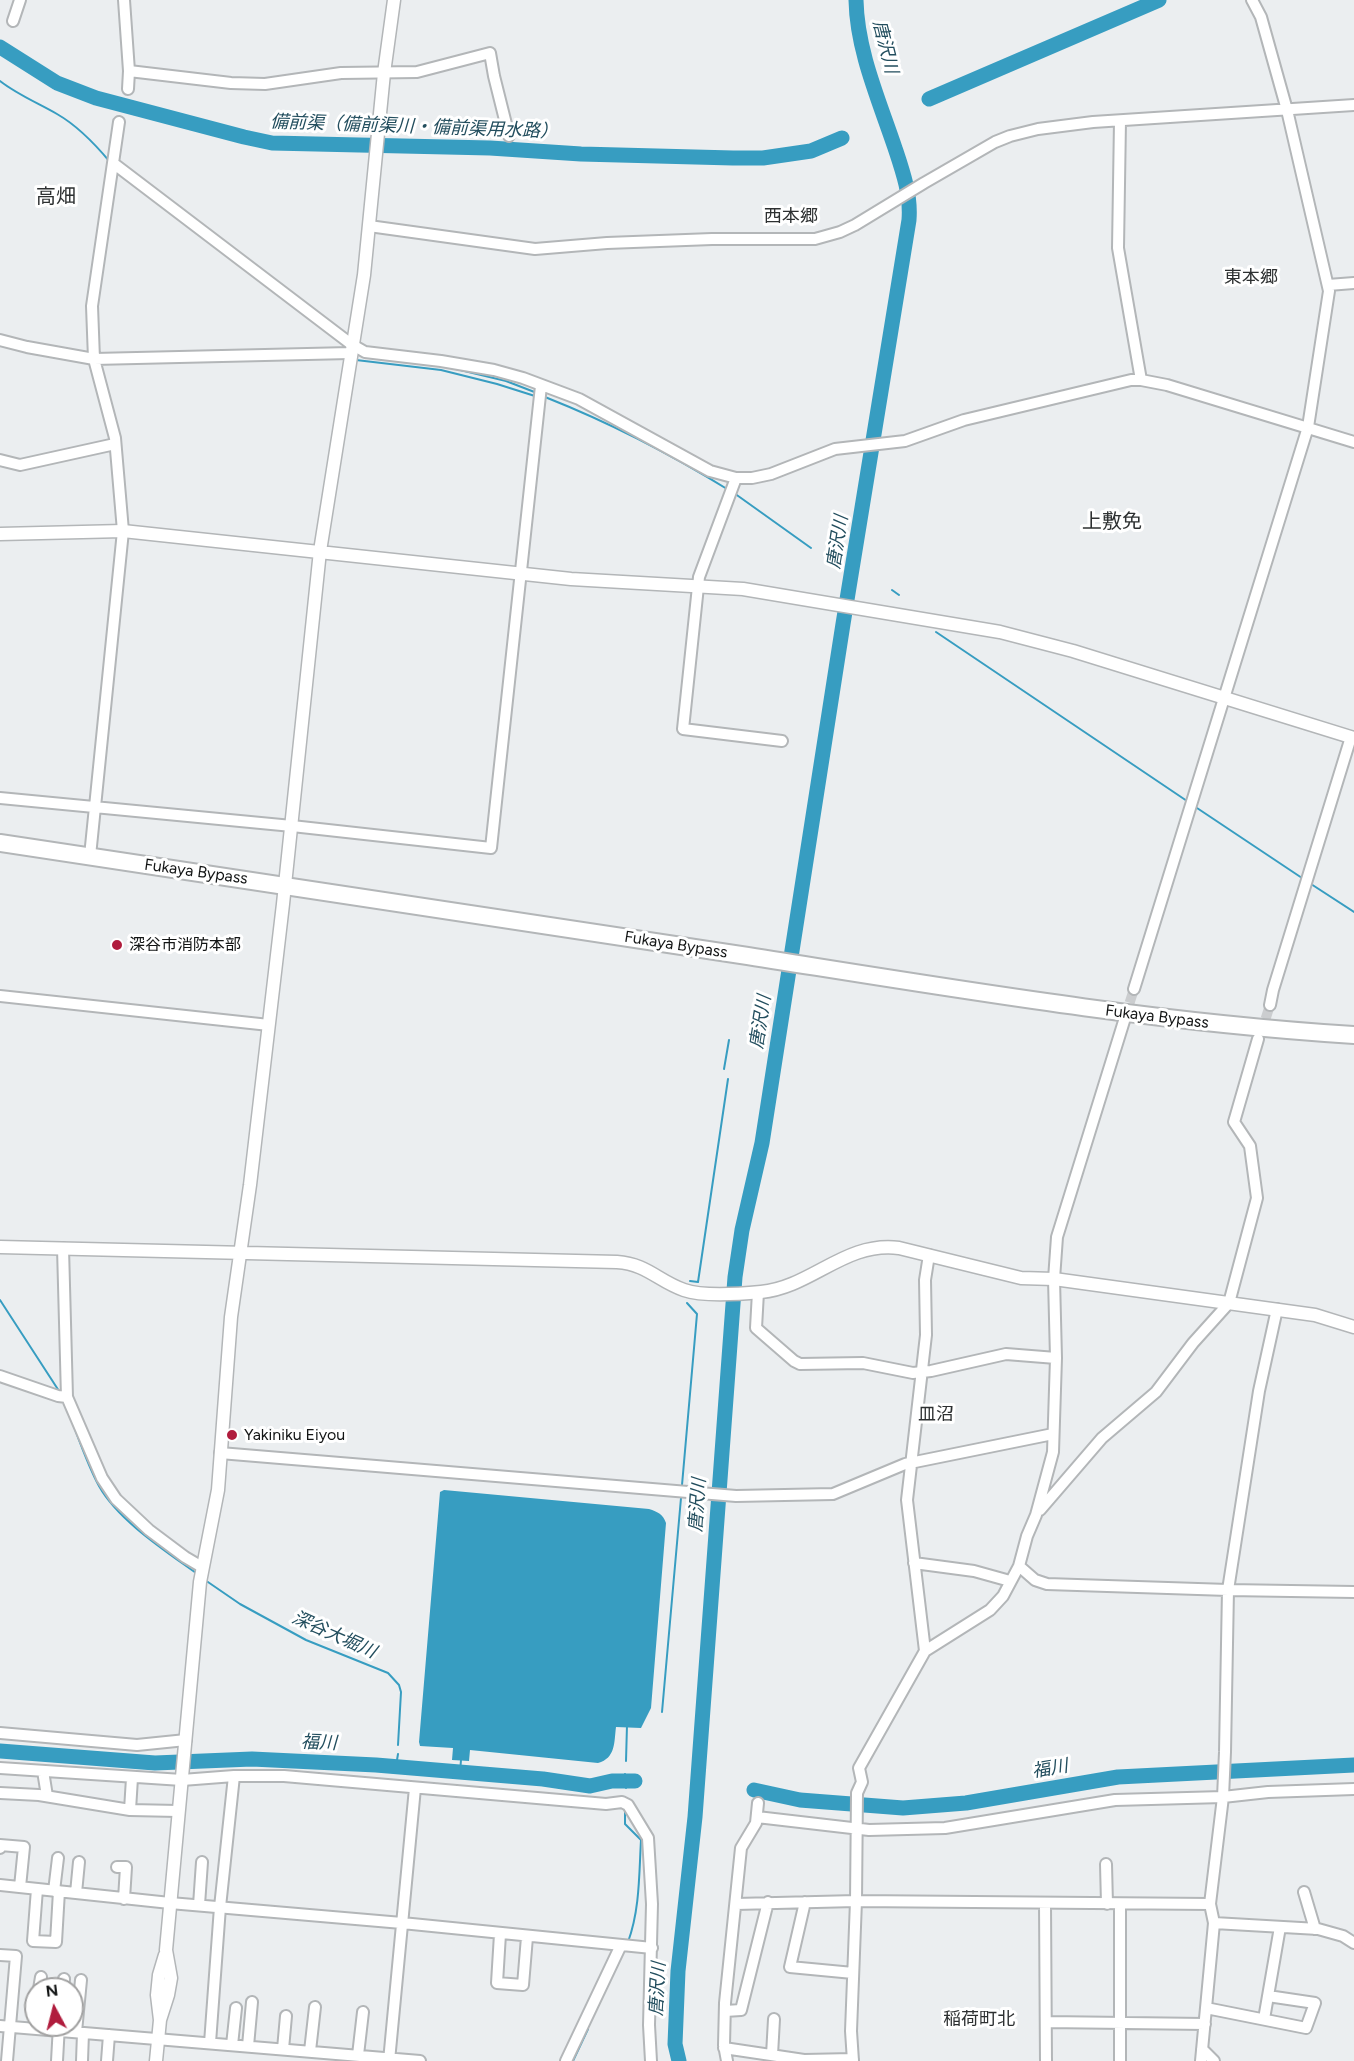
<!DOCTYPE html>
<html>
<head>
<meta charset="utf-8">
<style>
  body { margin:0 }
  #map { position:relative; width:1354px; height:2061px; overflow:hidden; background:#ebeef0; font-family:Figtree,sans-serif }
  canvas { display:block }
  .north { position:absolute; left:24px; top:1977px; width:60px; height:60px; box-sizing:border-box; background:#fff; border:2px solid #a1a1a1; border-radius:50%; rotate:353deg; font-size:16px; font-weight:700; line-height:24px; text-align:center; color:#131515 }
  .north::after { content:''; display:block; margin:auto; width:21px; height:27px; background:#b01c3d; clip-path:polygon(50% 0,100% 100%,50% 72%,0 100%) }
</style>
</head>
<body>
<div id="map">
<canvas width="1354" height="2061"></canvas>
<div class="north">N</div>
</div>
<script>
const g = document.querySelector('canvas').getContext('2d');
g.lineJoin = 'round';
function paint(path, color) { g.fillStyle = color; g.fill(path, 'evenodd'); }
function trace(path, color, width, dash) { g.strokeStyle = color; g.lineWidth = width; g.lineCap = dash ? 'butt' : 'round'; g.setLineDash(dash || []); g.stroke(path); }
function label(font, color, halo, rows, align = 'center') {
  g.font = font + ' Figtree,"Noto Sans JP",sans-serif'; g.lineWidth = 6; g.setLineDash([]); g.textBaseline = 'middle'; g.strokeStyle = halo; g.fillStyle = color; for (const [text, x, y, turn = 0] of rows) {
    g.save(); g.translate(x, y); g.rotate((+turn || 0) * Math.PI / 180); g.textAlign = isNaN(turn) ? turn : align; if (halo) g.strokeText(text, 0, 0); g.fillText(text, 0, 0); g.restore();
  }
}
paint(new Path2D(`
  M444,1490l205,19c9,3 14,5 17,14l-15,185 -10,20 -25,-1c-2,15 0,31 -18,36l-128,-13 -1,11 -17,-1 1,-12 -33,-2 -1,-4 21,-250z`), '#379dc1');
trace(new Path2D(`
  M0,81c18,14 38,22 57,33 21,12 38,30 53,48
  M248,272l12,9
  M356,360l85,10 56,14 41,13
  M456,369l50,12 31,12
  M545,397c63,25 124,56 182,92
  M734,493l77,55
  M892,590l7,5
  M936,632l251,169
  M1197,808l105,70
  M1311,884l43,28
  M724,1069l5,-29
  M690,1281l8,1 30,-203
  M0,1300l59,91
  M70,1416c9,23 17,48 29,70 19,34 65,64 97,87
  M682,1485l15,-171 -10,-11
  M205,1580l35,24 66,36 82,33 11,12 2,7 -3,53
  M662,1712l19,-214
  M626,1761l1,-36
  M396,1766l2,-12
  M460,1772l1,-12
  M625,1774l1,14
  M625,1811v13l16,16c-2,34 -1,69 -13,102
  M573,2061l15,-32`), '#379dc1', 2);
trace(new Path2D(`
  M0,47l57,36 39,15 148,39 28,6 218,5 91,6 152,4h30l48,-7 31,-13
  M929,99l230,-99
  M0,1751l155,12 97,-4 124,6 167,14 47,7 22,-5h23
  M754,1790l46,10 103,8 63,-5 152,-26 236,-12
  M679,2061l-4,-17 3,-73 17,-154 40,-540 7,-47 20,-87 81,-519 66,-404c2,-25 -6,-48 -14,-72 -16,-48 -38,-97 -39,-148`), '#379dc1', 15);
trace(new Path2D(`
  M1125,1017l9,-28
  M1261,1033l9,-28`), '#cbcdcf', 10, [10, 5]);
const minor = new Path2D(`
  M124,0l5,71 -1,18
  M13,21l7,-21
  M129,71l102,12 34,1 76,-11 76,-1 73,-19 4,23 15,60
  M1120,121l-2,127 23,132
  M113,163l238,181 14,8 76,9 53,9 29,8 56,21 131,72 26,7h16l19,-4 64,-25 70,-8 59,-21 167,-40h10l26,5 187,57
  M369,226l166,23 72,-6 105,-4h103l25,-7 15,-7 69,-42 71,-41 15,-6 28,-7 55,-7 261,-17
  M1328,285l26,-2
  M0,340l27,7 67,12 256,-6
  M0,460l20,5 95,-21
  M736,478l-37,99 -16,152 99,12
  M0,798l292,28 199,22 50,-462
  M90,856l33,-325 -8,-93 -21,-79 -2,-53 27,-184
  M1134,989l174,-562 21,-136 -42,-181 -26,-93 -9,-17
  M0,996l269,29
  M1270,1005l3,-15 78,-253
  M758,1292l-2,36 38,33 6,3 63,-1 50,10 18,-2 75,-17 50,4
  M0,1376l58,20 9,1 -4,-149
  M67,1397l35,81 14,21 33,31 36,27 17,10
  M220,1453l516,43 97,-2 72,-30 148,-30
  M1040,1510l62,-72 54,-46 37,-49 36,-40 28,-105 -7,-52 -16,-24 24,-83
  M914,1563l60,8 36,10
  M1019,1566l16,14 12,4 181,6 126,2
  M925,1651l-18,-151 19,-165 -1,-55 4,-25
  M0,1733l137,12 49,-5
  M0,1768l182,12 52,-4h50l322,28 16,-2 6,3 20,33 4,66 -3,121 2,36
  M43,1771l4,25
  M0,1793l39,2 91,15 48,1
  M130,1810l2,-32
  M757,1817l112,13 76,-2 170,-28 108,-3 45,-5 86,-3
  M0,1848v-3l24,2 -4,40
  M1106,1864l1,40
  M117,1867h9l-2,32
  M0,1885l170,18 232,20 250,25
  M37,1889l-4,52 23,1 3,-51
  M54,1891l4,-33
  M1304,1892l11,37
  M76,1893l3,-31
  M805,1902l-15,65 63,6
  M736,1904l120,-3 354,3
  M1045,1904l1,157
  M199,1905l3,-43
  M1214,1923l104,6 25,7 11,7
  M500,1934l-3,49 26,2 4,-48
  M0,1955l16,1 -9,105
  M39,1989l2,-12
  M63,1989l1,-10
  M1268,1996l12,-69
  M1206,2008l100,20 9,-25 -47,-7 -4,23
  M725,2011l16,-1 27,-108
  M1047,2022l158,2
  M0,2026l420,35
  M76,2032l5,-52
  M210,2043l10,-136 14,-131
  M232,2045l4,-37
  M248,2046l4,-44
  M724,2048l80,12 49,-1
  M283,2049l3,-33
  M1202,2049l12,12
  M310,2051l5,-44
  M358,2055l5,-43
  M772,2055l2,-36
  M57,2061l2,-36
  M82,2061l1,-28
  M107,2061l2,-26
  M389,2061l26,-273
  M566,2061l55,-116
  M727,2061l-3,-16 1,-42 16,-155 15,-25 2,-20
  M853,2061l-2,-30 5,-130 1,-108 5,-11 -3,-14 66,-117 65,-41 13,-14 16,-30 8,-30 9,-21 17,-63 3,-94 -2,-79 3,-42 67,-216
  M1120,2061v-157
  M1201,2061l13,-138 -4,-19 13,-107 2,-45 3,-162 31,-199 18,-82`);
const tertiary = new Path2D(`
  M0,534l123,-3 448,48 172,10 257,43 73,19 281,87
  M0,1247l617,15c30,2 41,19 67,28 20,7 56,4 77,2 51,-5 84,-51 138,-44l122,30 33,1 261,36 39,12
  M160,2020l8,-25 3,-17 -5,-28 34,-368 18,-92 13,-173 19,-132 33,-281 37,-353 44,-276 20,-202 10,-73
  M156,2061l4,-41 -3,-25 2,-20 6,-20`);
const trunk = new Path2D(`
  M0,843c247,37 494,74 741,112 204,32 407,67 613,80`);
trace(minor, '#b3b6b8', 14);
trace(tertiary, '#b3b6b8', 15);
trace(trunk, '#b3b6b8', 20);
trace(minor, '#fff', 10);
trace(tertiary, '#fff', 12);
trace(trunk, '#fff', 16);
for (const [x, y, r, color] of [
  [117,945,6,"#b01c3d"],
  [232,1435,6,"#b01c3d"]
]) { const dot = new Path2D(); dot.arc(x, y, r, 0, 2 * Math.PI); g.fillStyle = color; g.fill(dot); trace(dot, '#fff', 2); }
label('16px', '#131515', '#fff', [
  ["Fukaya Bypass",196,872,8],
  ["Fukaya Bypass",676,945,9],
  ["Fukaya Bypass",1157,1017,7]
]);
label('16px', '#131515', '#fff', [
  ["深谷市消防本部",129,945],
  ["Yakiniku Eiyou",244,1435]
], 'left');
label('italic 18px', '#234e5e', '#fff', [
  ["唐沢川",885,47,76],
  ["備前渠（備前渠川・備前渠用水路）",414,127,2],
  ["唐沢川",838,542,-81],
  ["唐沢川",761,1022,-81],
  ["唐沢川",698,1505,-86],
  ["深谷大堀川",334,1635,24],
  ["福川",319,1743,2],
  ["福川",1050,1769,-10],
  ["唐沢川",658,1989,-87]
]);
label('18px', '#2d3031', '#fff', [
  ["西本郷",791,217],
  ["東本郷",1251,278],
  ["皿沼",936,1415],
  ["稲荷町北",979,2020]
]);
label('20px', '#2d3031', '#fff', [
  ["高畑",56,197],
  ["上敷免",1112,522]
]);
</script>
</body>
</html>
